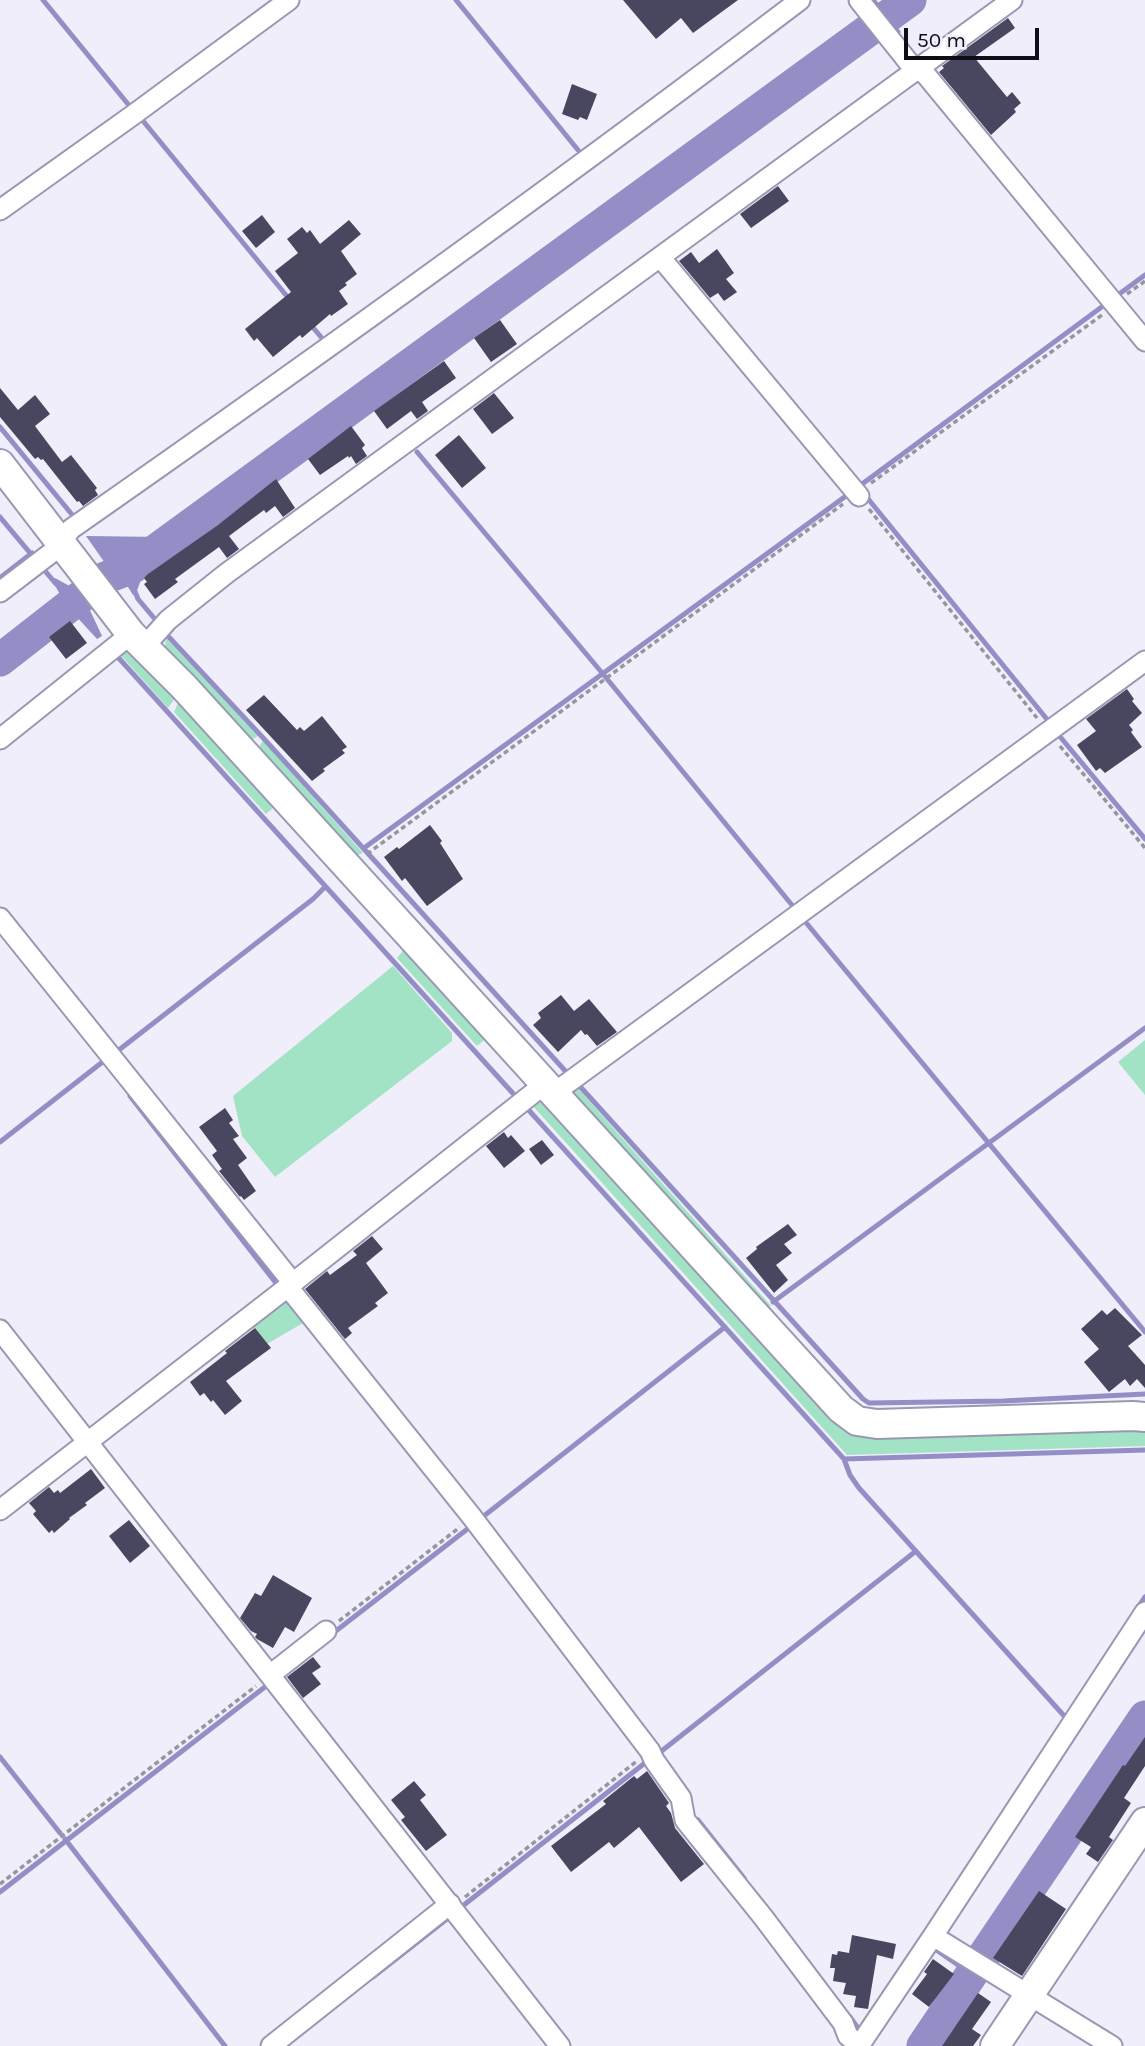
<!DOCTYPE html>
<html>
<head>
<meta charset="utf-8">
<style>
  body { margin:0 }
  #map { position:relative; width:1145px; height:2046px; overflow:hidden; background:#efeefa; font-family:Karla,sans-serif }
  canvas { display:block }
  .scale { position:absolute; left:904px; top:28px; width:135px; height:32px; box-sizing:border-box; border:4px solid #0e0e17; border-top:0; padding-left:9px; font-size:21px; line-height:24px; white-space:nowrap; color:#0e0e17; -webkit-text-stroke:5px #efeefa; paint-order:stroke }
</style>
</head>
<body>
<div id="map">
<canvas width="1145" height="2046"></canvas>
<div class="scale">50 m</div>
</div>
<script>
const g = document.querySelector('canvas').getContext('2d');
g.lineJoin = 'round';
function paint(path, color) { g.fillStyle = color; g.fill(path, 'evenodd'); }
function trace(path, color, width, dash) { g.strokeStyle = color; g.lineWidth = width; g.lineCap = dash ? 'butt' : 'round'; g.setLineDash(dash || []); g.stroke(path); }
paint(new Path2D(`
  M166,638l92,98 -5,3 -5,-1 -83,-90z
  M125,646l51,51 -8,11 -50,-56z
  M179,701l100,102 -13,11 -92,-102z
  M263,741l100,112 -9,3 -96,-108z
  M406,947l84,88 -13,11 -80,-88z
  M393,966l59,67v8l-177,136 -33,-41 -9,-40z
  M1145,1040v55l-27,-33z
  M576,1086l195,220 -8,5 -190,-211 -2,-11z
  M542,1097l302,327 301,2v20l-298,9 -315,-350z
  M286,1301l17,22 -36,21 -14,-17z`), '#a1e3c4');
paint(new Path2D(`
  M86,536l79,1 8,10 -29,25 -8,21 -3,2 -5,-8 -15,-6 -25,25 14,30 -5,3 -22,-24 -3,-3 -3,3 -9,-12 3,-3 -11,-20 3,-2 20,11 29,-22 1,-4z`), '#938fc6');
trace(new Path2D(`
  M43,0l89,109
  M456,0l122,150
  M873,0l25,32
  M139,116l151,184
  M310,324l11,13
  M0,427l74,90
  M417,452l186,222 193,236
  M858,487l287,-212
  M865,495l185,228
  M0,517l56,67
  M0,578l32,-25
  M134,589l4,10 16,19
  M167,635l99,106 303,334
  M116,655l402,444
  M1057,733l88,106
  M364,848l486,-355
  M803,919l342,413
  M115,1053l198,-154 12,-12
  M576,1082l287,317 6,4 134,-2 142,-7
  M130,1096l149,191
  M525,1106l319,353 301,-9
  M0,1142l105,-82
  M773,1302l372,-274
  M844,1459l6,16 9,13 207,230
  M480,1519l245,-192
  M1137,1609l8,-12
  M332,1634l138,-107
  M659,1753l257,-202
  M0,1757l60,76
  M698,1820l46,58
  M65,1839l160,207
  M0,1892l270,-209
  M460,1908l190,-149
  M935,1949l36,25
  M373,1977l79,-62
  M850,2017l8,11`), '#938fc6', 5);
trace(new Path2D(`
  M0,660l105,-82 28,-11 777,-567
  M923,2046l222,-329`), '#938fc6', 33);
paint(new Path2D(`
  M623,0h115l-45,33 -12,-15 -25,21z
  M1008,18l7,10 -41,29 33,40 5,-5 9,11 -7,6 2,3 -25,23 -52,-63 5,-4 -2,-2z
  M572,84l25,10 -10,26 -7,-3 -2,3 -16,-6z
  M778,186l11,15 -38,27 -11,-14z
  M262,215l13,17 -19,16 -14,-17z
  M349,220l12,14 -20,17 16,23 -12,9 2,2 -8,6 9,13 -17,12 -1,-2 -28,24 -2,-3 -27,22 -16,-19 -3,3 -9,-12 46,-37 -16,-21 23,-18 -11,-14 15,-12 5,6 3,-3 10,14z
  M717,249l17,24 -8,6 11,13 -13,9 -6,-8 -8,5 -31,-37 12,-9 8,11z
  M500,320l17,24 -26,18 -17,-24z
  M444,361l12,17 -34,24 6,9 -11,8 -6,-8 -24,18 -13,-18z
  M0,388l18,22 17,-15 15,19 -15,12 27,36 9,-7 26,33 -2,2 3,5 -15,11 -4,-5 -2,1 -34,-43 -2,1 -3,-3 -3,2 -35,-42z
  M494,393l20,25 -22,16 -19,-25z
  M351,426l14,19 -3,3 5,8 -11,8 -5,-8 -2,2 -1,-2 -28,19 -12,-16z
  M459,435l27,33 -24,20 -27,-33z
  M276,479l19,29 -12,9 -8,-11 -9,7 -2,-3 -35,26 10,13 -12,9 -8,-11 -44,32 3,3 -23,17 -11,-15 3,-2 -3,-4 4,-4 70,-49z
  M70,621l17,22 -21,16 -17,-22z
  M1127,689l7,10 -2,2 10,12 -13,12 4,5 -2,2 11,15 -37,26 -5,-5 -4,3 -19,-26 19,-14 -10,-12z
  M264,695l33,35 3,-3 4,4 18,-15 25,31 -5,3 3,3 -22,16 2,2 -13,10 -66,-71z
  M430,825l12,16 -2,2 23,36 -36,27 -22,-28 -3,3 -18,-24 13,-10 2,2z
  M561,995l13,16 15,-12 28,33 -20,14 -10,-12 -2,1 -4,-5 -23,22 -25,-27 8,-7 -3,-5z
  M225,1108l8,12 -4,3 10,13 -6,3 14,19 -9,7 18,26 -12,9 -3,-4 -1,1 -21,-26 3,-2 -10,-14 5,-4 -18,-24z
  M504,1132l4,6 3,-3 14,16 -21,17 -18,-22z
  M542,1140l12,15 -13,10 -12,-16z
  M788,1224l9,11 -13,9 8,9 -16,12 12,15 -14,13 -28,-35 11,-9 -1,-2z
  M372,1236l11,13 -17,14 22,30 -13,10 3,3 -30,22 4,5 -7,6 -40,-50 22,-18 3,4 27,-20 -4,-4z
  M1115,1308l27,27 -14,11 17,19v23l-8,-9 -7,7 -5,-7 -16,13 -25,-30 15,-13 -18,-20 21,-19 5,5z
  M255,1328l16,20 -45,33 16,20 -17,14 -12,-15 -2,2 -7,-9 -4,3 -10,-14 37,-29 -2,-2z
  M91,1469l14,19 -20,15 2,2 -18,13 1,1 -16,14 -2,-3 -3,3 -16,-19 3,-3 -7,-8 20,-16 5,6 4,-3 2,3z
  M129,1520l21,26 -20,17 -21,-27z
  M273,1575l39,23 -18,34 -9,-5 -12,21 -16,-9 -2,-2 2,-3 -6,-3 -11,-13 15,-25 6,3z
  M313,1657l8,10 -9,6 9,11 -18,14 -16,-21z
  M1145,1737v29l-21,32 7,5 -22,34 4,3 -15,22 -12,-8 5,-7 -16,-10 48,-72 2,1z
  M647,1771l22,32 -3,3 5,7 4,15 29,36 -23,18 -42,-55 -25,21 -5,-6 -38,30 -20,-26 55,-42 -3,-3 31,-25 3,3z
  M414,1781l12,14 -6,5 27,35 -21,16 -25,-31 4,-3 -14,-17z
  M1039,1891l27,18 -44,67 -29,-18z
  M852,1935l44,9 -3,15 -16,-4 -9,54 -14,-2 2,-11 -13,-2 3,-11 -13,-2 2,-13h-5l2,-14 5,1 1,-4 11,2z
  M933,1959l21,15 -25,33 -17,-13 15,-20 -3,-2z
  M978,1993l13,9 -19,27 9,6 -8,11h-31z`), '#48475f');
const street = new Path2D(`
  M859,0l51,64 16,11 219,266
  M0,210l133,-95 156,-115
  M660,257l199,239
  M0,592l55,-42 16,-21c246,-172 490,-347 729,-529
  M144,647l24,-27 59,-47 785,-573
  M0,739l131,-105
  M0,918l293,365
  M554,1093l591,-432
  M288,1287l184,230 178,234 4,9 27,38 4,22 78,97 80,106 5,13 12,9
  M0,1330l560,716
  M0,1510l280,-217 266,-210
  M270,1675l56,-44
  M933,1936l179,110
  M271,2046l179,-142
  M859,2046l74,-110 212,-324`);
const secondary = new Path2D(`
  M0,464l131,170 53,53 657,722 16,12 20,3 256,-8 12,1
  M995,2046l150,-224`);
trace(street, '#9998b3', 23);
trace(secondary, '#9998b3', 32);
trace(new Path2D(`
  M1127,294l18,-13
  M871,483l231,-168
  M869,509l168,209
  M1060,746l85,102
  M367,854l476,-350
  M339,1621l121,-94
  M0,1884l256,-198
  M465,1897l172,-136`), '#9695a0', 3.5, [5, 3.5]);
trace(street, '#fff', 19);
trace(secondary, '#fff', 28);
</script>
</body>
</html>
